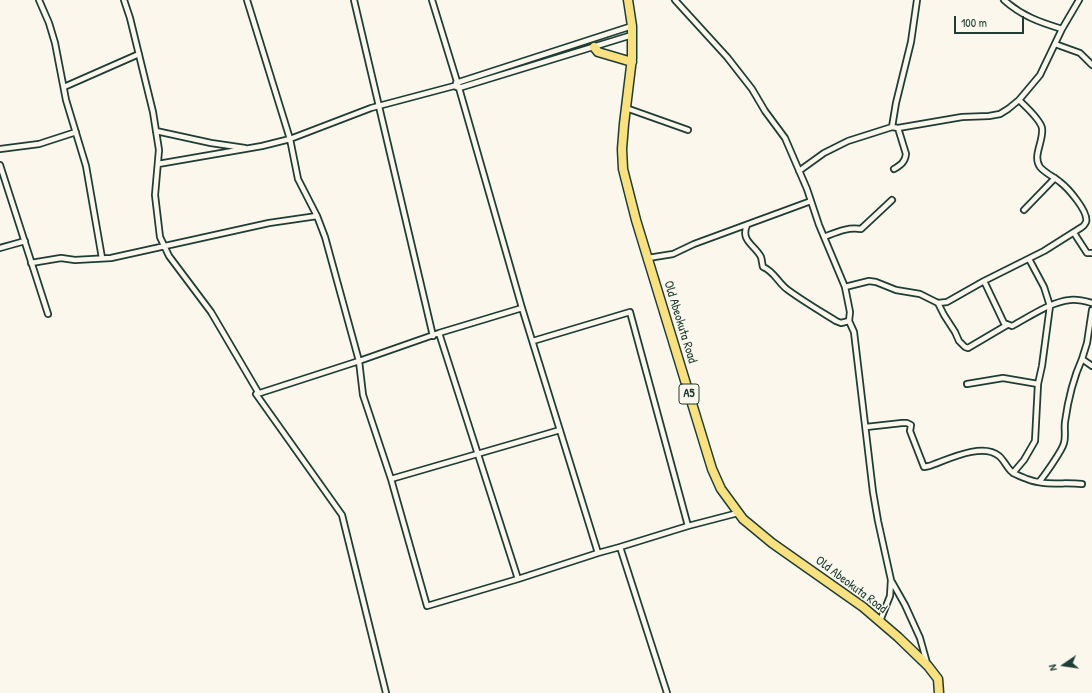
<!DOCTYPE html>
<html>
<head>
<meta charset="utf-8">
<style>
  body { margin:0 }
  #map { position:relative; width:1092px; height:693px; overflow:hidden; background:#fbf7ec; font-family:"Patrick Hand",sans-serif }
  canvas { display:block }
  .north { position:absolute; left:1044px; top:645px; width:40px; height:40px; -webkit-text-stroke:3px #fbf7ec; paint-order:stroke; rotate:257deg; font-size:11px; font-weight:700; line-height:16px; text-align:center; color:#1f3d34 }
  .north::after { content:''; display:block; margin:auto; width:14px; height:18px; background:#1f3d34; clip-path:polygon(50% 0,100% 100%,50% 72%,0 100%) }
  .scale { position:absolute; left:954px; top:16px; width:70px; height:18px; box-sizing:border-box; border:2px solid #1f3d34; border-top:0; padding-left:5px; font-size:12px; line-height:14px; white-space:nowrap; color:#1f3d34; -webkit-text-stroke:3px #fbf7ec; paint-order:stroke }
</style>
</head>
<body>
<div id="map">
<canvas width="1092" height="693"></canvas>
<div class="north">N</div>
<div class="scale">100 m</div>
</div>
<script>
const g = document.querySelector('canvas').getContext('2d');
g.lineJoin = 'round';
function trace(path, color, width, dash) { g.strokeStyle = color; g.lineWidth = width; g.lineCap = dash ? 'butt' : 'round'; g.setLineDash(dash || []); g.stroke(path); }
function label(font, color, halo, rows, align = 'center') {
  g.font = font + ' "Patrick Hand",sans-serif'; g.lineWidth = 3; g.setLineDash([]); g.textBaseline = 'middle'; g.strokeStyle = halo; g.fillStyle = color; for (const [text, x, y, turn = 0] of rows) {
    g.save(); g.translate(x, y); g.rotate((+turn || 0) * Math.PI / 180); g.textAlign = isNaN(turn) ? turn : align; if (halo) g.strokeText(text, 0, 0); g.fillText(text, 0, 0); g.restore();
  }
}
const street = new Path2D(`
  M39,0l10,23 6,20 11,57 20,66 16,92
  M124,0l6,18 23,94 6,38 -4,45 5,42 9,19 42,56 47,80 -2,2 86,121 44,178
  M247,0l43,139 8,40 19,37 8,21 34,124 4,34 28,84 36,127 91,-27 80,-26 22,-6 68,-21 50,-13
  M354,0l79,336
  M432,0l27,88 63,220 76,245
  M675,0l52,57 25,32 13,22 20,27 22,51 12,36 26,62 5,25 -1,9 5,11 19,160 5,29 13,59 -1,16 -10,25
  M1004,0c18,16 35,22 58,29
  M1055,44l25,9 12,12
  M456,83l176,-57
  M64,87l75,-33
  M626,108l62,22
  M892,127l4,-24 15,-61 6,-42
  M156,131l55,12 34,5
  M0,149l39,-5 37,-12
  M158,164l104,-18 28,-7 81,-31 83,-22 5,2 173,-53
  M0,165l48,149
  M894,169c7,-4 11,-7 12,-15l-8,-26
  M799,171l25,-18 24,-12 44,-14 6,1 64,-11 27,-1 11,-2 8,-5 11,-9 21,-25 22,-46 17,-29
  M1024,210l31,-32
  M747,225c-7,16 8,20 14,32 1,3 1,7 2,10 11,4 15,16 25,23 15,11 32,21 48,31l5,2 8,-2
  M1074,233l13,20h5
  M824,237c13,-5 23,-10 37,-8l31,-29
  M0,248l25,-7
  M648,258l25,-4 21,-10 117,-43
  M31,263l30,-5 14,2 36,-2 158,-35 48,-7
  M984,281l20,42 8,3c17,-9 38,-24 58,-26 7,-1 15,1 22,3
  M845,287l24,-6 7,1 20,8 24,4 18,9 9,-1 37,-21 60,-30 38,-24c2,-1 3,-3 4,-5 3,-10 -18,-34 -26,-40 -6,-5 -15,-9 -20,-15 -8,-11 4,-26 2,-39 -2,-9 -17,-22 -23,-28
  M938,303l6,12 11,17 4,9 6,6 3,1 39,-23
  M439,333l79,246
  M533,341l97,-29 58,214
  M1082,359l5,-16 5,-33
  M967,384l36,-6 35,6
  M257,394l102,-33 80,-28 83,-25
  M866,427l36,-4h5l4,2 -1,6 14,36 5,-1c18,-6 53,-24 70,-10 5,4 8,12 13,16 4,3 10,5 15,7 17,7 37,3 55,5
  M1013,473l11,-13 11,-19 3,-57 4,-18 8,-60 -6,-19 -15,-28
  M391,479l169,-49
  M1039,482c5,-6 23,-31 25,-39 2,-7 0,-14 1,-21 3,-22 8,-43 17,-63l10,7
  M620,547l47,146
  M892,582l13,23 15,33 7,25`);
const highway = new Path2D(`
  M628,0l4,26v32l-8,66 -2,25 1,20 13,51 76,249 9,20 22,30 29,24 91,64 35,30 30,29 10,13 1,14
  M594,47l4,5 34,10`);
trace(street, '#1f3d34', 8);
trace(highway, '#1f3d34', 11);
trace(street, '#fbf7ec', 4.5);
trace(highway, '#f9e181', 8);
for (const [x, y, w] of [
  [689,394,20]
]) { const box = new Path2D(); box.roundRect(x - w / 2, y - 10, w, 20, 3); g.fillStyle = '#fbf7ec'; g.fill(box); trace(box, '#1f3d34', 1); }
label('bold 12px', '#1f3d34', null, [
  ["A5",689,394]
]);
label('13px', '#1f3d34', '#fbf7ec', [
  ["Old Abeokuta Road",680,322,73],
  ["Old Abeokuta Road",851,585,37]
]);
</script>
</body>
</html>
